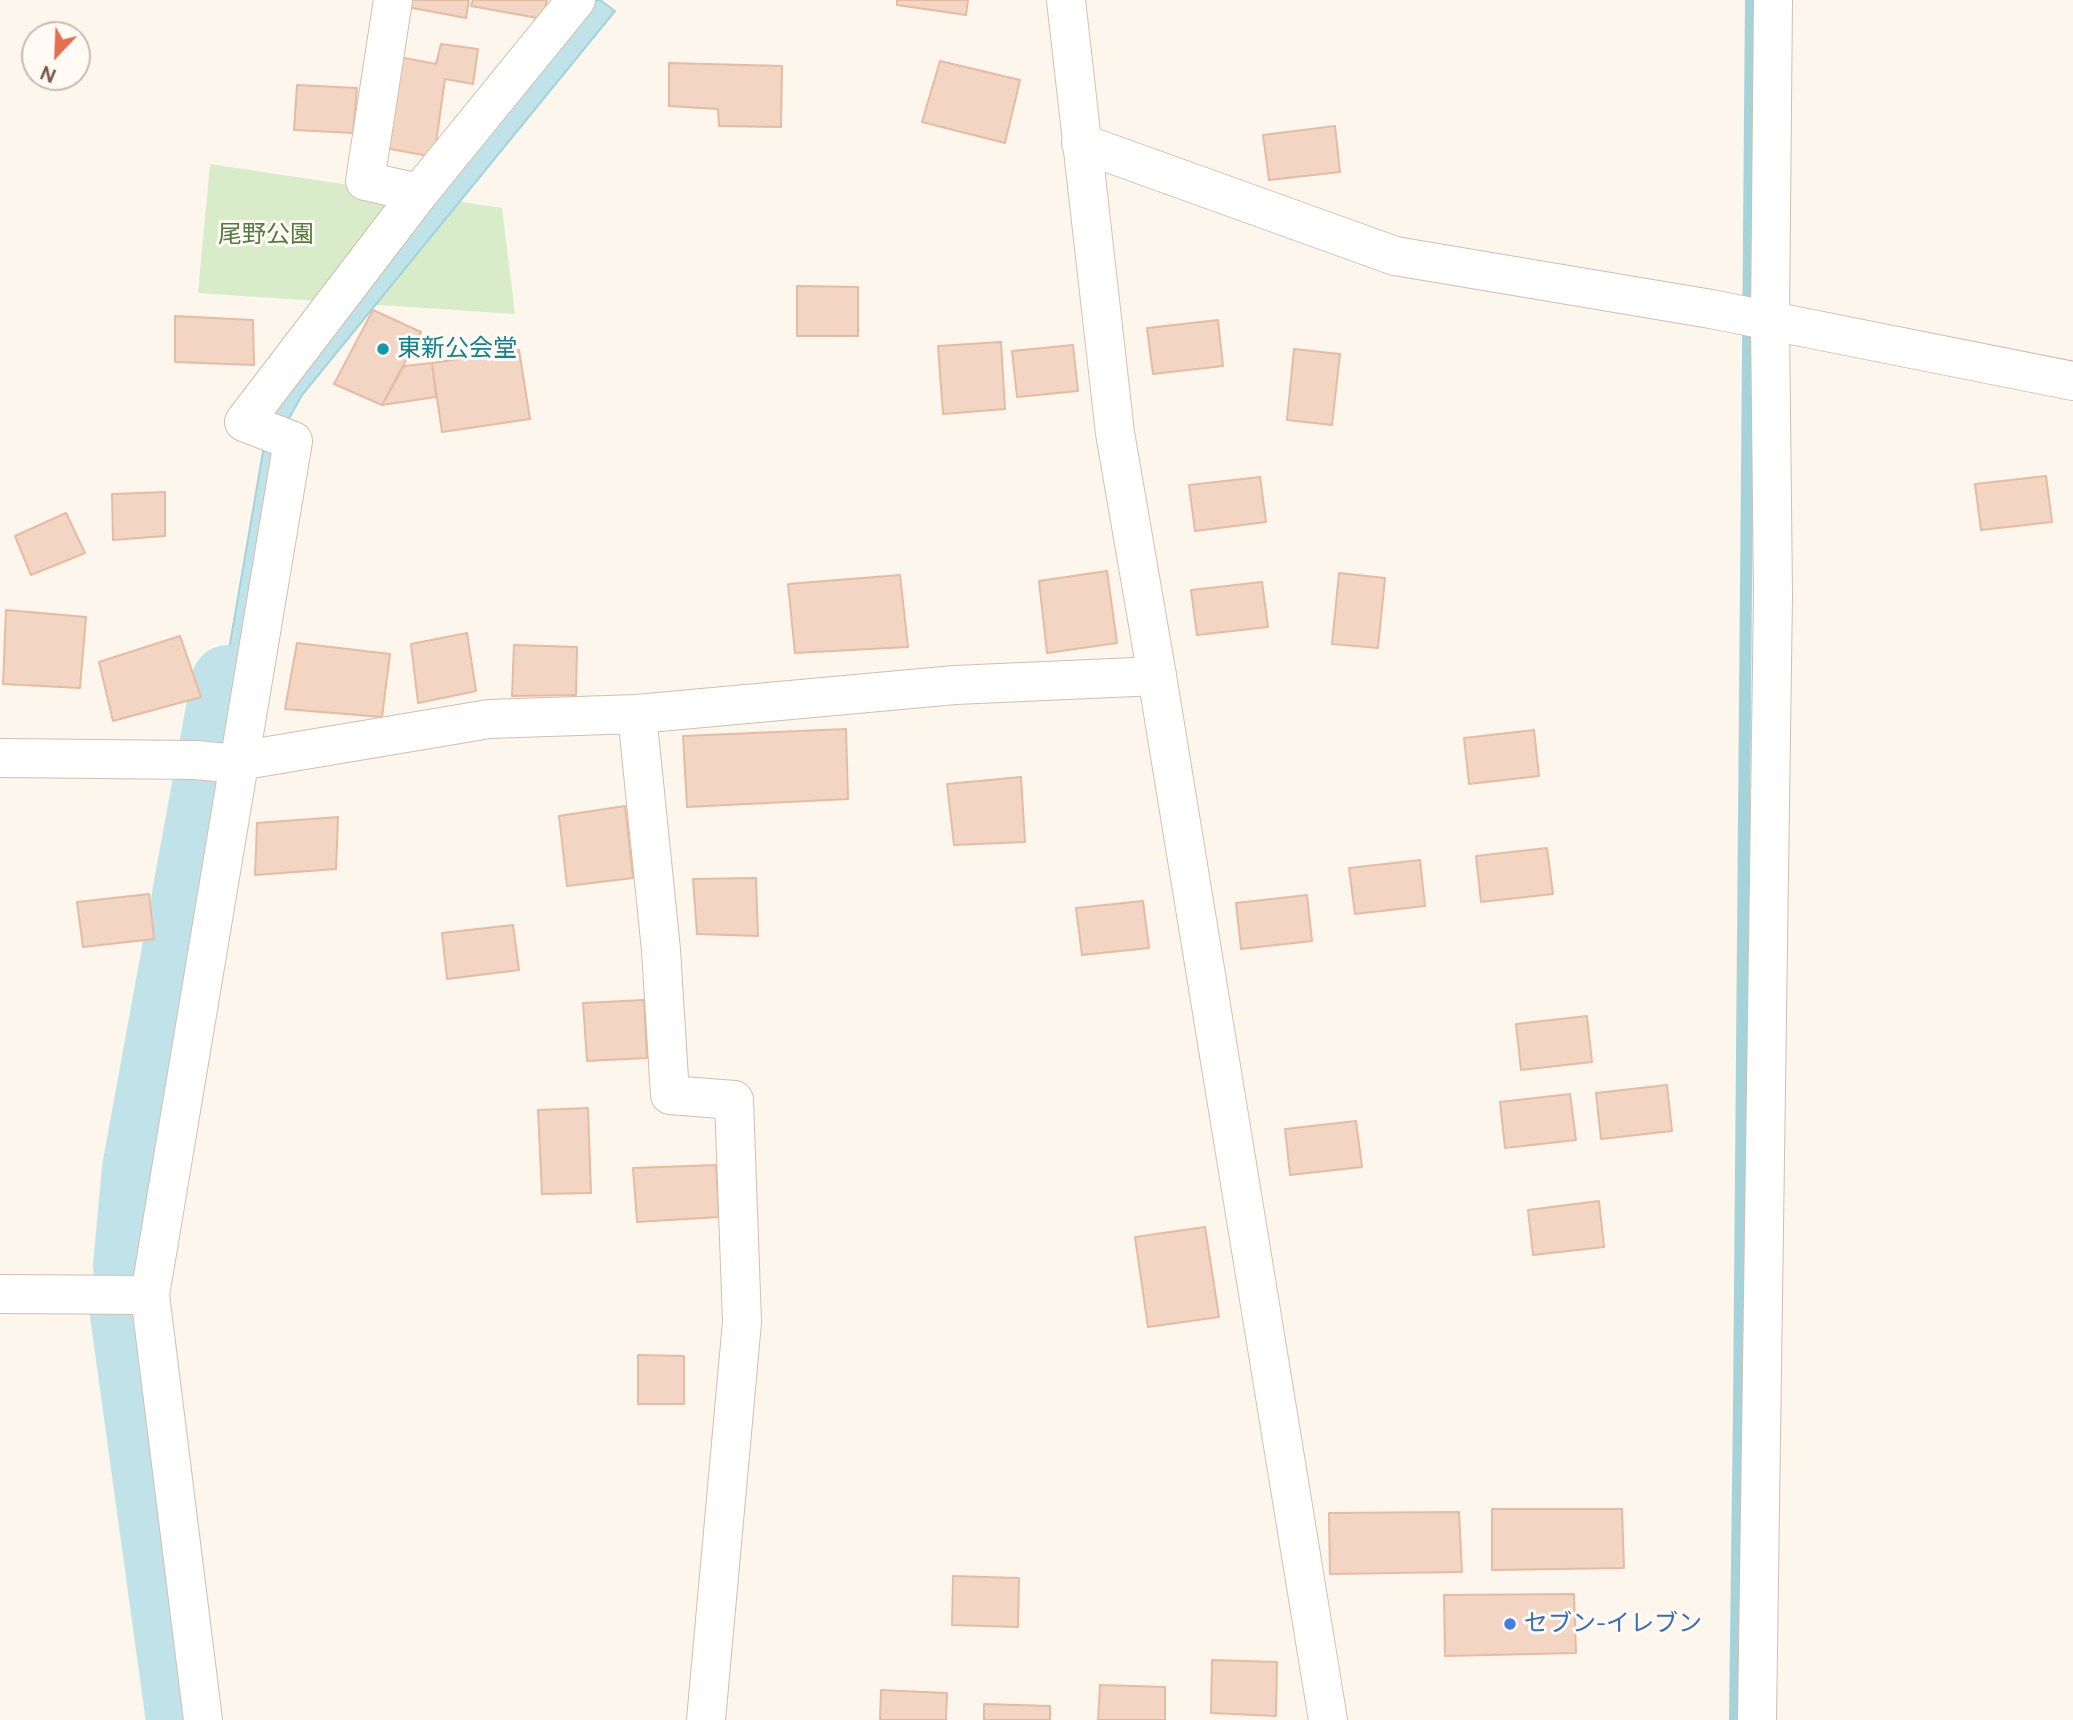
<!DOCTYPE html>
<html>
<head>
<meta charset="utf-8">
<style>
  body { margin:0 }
  #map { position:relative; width:2073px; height:1720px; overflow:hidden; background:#fdf6ec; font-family:Figtree,sans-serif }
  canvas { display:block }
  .north { position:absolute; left:21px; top:21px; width:70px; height:70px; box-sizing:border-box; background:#fffaf3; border:2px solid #cabbb1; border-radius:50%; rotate:203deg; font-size:19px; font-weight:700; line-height:28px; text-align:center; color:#7a5c4d }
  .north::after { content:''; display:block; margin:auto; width:24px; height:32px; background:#e76f51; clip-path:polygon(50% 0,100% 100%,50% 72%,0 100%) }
</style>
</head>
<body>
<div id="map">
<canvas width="2073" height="1720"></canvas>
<div class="north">N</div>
</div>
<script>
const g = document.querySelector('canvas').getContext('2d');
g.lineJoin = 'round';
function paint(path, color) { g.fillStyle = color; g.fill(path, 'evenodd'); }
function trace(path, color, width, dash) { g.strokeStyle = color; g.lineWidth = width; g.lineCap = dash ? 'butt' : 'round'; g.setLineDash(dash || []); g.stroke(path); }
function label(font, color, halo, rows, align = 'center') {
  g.font = font + ' Figtree,"Noto Sans JP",sans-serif'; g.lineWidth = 6; g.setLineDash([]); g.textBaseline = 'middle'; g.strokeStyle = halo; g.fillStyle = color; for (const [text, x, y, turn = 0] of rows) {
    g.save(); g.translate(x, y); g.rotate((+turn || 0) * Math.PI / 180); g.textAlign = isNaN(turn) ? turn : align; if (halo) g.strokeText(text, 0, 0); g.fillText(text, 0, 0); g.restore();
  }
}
paint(new Path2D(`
  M210,164l292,44 13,106 -317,-21z`), '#d8ecc9');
const water = new Path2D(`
  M585,0h15l15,11 -313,384 -27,49 -50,301 -12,-2 51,-297 4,-53z`);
paint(water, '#bfe3e8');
trace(water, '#a5d3da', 2);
trace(new Path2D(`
  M1735,1720l4,-314 12,-1406`), '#a5d3da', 12);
trace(new Path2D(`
  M130,1266l9,-97 89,-487
  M127,1314l56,406`), '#bfe3e8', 74);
const building = new Path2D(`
  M408,0h61l-3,18 -59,-11z
  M473,0h74l-4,19 -72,-13z
  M897,0h71l-2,15 -69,-10z
  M441,44l37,5 -5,35 -28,-5 -11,78 -49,-9 14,-91 37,7z
  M940,61l80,19 -15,63 -83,-21z
  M669,63l113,3 -1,61 -62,-1 -1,-17 -49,-3z
  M297,85l60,3 -4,45 -59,-3z
  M1335,126l5,46 -71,8 -6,-45z
  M797,286l61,1v49h-61z
  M373,310l48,22 -39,73 -48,-21z
  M175,316l78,4 1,45 -79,-3z
  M1218,320l5,46 -70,8 -6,-46z
  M1001,342l4,67 -62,5 -5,-68z
  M1073,345l5,46 -61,6 -5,-46z
  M1294,349l46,5 -8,71 -45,-5z
  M519,350l11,69 -88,13 -10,-69z
  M432,363l4,34 -54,8 22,-39z
  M2046,476l6,46 -71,8 -6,-46z
  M1260,477l6,45 -71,9 -6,-46z
  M165,492v44l-52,4 -1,-46z
  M66,513l19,40 -54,22 -16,-39z
  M1107,571l10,72 -70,10 -8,-72z
  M1339,573l46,5 -7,70 -46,-4z
  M900,575l8,72 -113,6 -7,-69z
  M1262,582l6,45 -71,8 -6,-45z
  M6,610l80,7 -6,71 -77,-4z
  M467,633l9,58 -58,12 -7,-59z
  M180,636l21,61 -88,24 -14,-59z
  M297,643l93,11 -8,63 -97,-8z
  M514,645l63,2 -1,48 -64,1z
  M846,729l2,70 -161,8 -4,-71z
  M1534,730l5,46 -70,8 -5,-46z
  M1021,777l4,65 -71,3 -7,-61z
  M625,806l8,72 -66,8 -8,-70z
  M338,817l-2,52 -81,6 2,-52z
  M1547,848l6,46 -72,8 -5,-46z
  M1420,860l5,46 -70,8 -6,-46z
  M756,878l2,58 -61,-2 -4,-55z
  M149,894l5,45 -71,8 -6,-45z
  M1307,895l5,46 -71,8 -5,-46z
  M1143,901l6,47 -67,7 -6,-47z
  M513,925l6,45 -72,9 -5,-46z
  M644,1000l3,58 -60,3 -4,-58z
  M1587,1016l5,46 -71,8 -5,-46z
  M1667,1085l5,46 -71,8 -5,-46z
  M1570,1094l6,46 -71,8 -5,-46z
  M588,1108l3,85 -49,1 -4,-84z
  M1356,1121l6,46 -72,8 -5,-46z
  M716,1165l3,52 -82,5 -4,-54z
  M1599,1201l5,46 -71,8 -5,-45z
  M1205,1227l14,90 -71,10 -13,-90z
  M638,1355l46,1v48h-46z
  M1492,1509h130l2,59 -132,2z
  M1459,1512l3,60 -132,2 -1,-61z
  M953,1576l66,2 -1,49 -66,-2z
  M1574,1594l2,59 -131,3 -1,-61z
  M1212,1660l65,2 -1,54 -65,-3z
  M1100,1685l65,2v33h-67z
  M881,1690l66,3 -1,27h-66z
  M984,1704l66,2v14h-66z`);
paint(building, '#f3d5c3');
trace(building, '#e6bba3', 2);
const street = new Path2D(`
  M393,0l-28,181 54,12
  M1081,143l314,113 316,53 362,72
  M637,714l24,236 9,145 64,5 8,222 -36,398
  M0,758l196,2 31,3 262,-44 148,-5 318,-29 202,-9
  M0,1294l150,1
  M203,1720l-53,-425 143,-854 -49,-19 175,-229 157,-193
  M1757,1720l16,-1125 -3,-274 3,-321`);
const secondary = new Path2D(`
  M1066,0l49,433 42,243 171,1044`);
trace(street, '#d1beb0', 40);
trace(secondary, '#d6c0b0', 40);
trace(street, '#fff', 38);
trace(secondary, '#fff', 38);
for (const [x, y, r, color] of [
  [383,349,7,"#0f9aa8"],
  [1510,1624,7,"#3f7fe0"]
]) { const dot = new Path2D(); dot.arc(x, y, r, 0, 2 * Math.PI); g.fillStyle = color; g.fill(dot); trace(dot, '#fffaf3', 2.5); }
label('24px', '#537a41', '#fffaf3', [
  ["尾野公園",266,235]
]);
label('24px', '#0d838f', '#fffaf3', [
  ["東新公会堂",397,349]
], 'left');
label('24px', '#366cbe', '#fffaf3', [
  ["セブン-イレブン",1524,1624]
], 'left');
</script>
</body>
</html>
